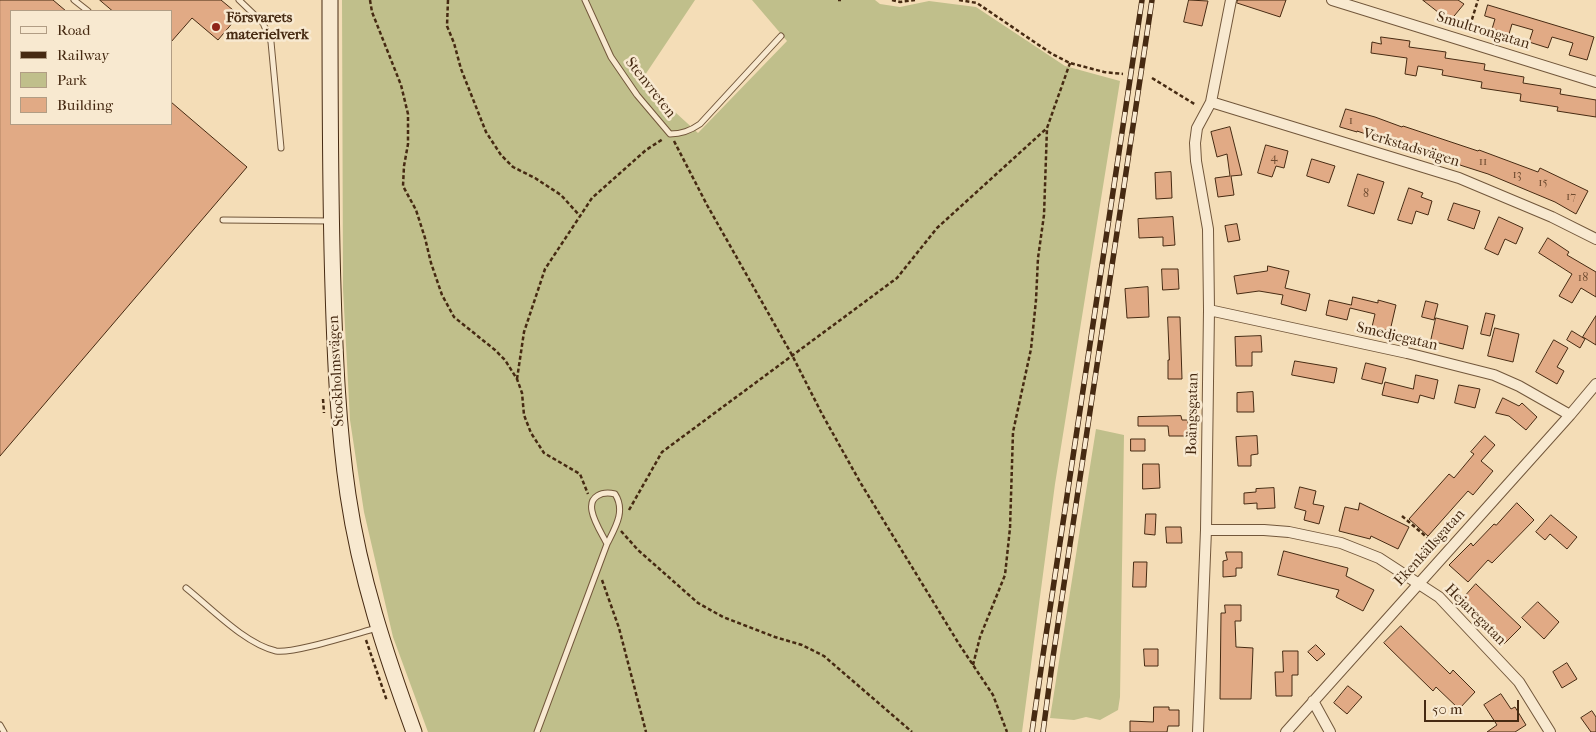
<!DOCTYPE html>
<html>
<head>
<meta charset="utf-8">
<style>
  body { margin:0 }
  #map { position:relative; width:1596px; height:732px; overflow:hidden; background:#f4ddb7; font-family:"IM FELL French Canon",serif }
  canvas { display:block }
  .legend { position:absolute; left:10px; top:10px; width:162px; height:115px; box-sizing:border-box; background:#f8e9d0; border:1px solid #b19d84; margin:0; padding:6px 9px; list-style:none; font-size:15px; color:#462a12 }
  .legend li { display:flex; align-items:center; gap:10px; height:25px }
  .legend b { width:25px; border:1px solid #b19d84 }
  .scale { position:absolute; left:1424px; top:700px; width:95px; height:22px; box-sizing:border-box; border:2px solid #462a12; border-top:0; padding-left:6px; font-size:15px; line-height:18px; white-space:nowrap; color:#462a12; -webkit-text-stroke:4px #f8e9d0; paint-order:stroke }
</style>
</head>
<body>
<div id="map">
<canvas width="1596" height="732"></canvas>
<ul class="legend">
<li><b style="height:6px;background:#f8e9d0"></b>Road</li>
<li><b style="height:6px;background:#462a12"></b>Railway</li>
<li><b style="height:14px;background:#c0bf8b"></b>Park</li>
<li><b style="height:14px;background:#e1aa85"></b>Building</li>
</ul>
<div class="scale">50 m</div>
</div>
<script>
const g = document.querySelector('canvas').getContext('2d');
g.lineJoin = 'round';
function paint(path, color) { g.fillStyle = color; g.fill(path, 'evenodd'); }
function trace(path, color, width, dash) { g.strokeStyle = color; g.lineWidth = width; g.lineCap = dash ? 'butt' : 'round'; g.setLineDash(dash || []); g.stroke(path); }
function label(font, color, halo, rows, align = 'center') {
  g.font = font + ' "IM FELL French Canon",serif'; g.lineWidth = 5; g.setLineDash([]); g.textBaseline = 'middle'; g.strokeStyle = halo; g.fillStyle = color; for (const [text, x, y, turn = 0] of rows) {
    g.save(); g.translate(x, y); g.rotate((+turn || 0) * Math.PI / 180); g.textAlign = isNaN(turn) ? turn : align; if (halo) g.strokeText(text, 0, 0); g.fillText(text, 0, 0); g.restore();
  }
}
paint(new Path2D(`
  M342,0h353l-54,81 57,52 89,-92 -35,-41h123l5,4 20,3 29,-6 47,6 89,59 55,15 -65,403 -33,248h-594l-35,-95 -29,-125 -14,-92 -7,-131z
  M1096,429l28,6 -4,262 -2,13 -18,10 -14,-3 -12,3 -24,-2z`), '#c0bf8b');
const building = new Path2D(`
  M0,0h53l13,11h-55v113h160v-22l76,65 -247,289z
  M100,0h121l18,15 -21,25 -26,-22 -21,24v-31h-58z
  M1189,0l19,1 -6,25 -18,-4z
  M1238,0h48l-6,17 -43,-14z
  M1423,0h35l6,4 -14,17z
  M1488,5l106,32 -7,23 -18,-5 4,-12 -21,-6 -4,11 -19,-6 4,-12 -21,-6 -3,10 -17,-5 3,-10 -10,-3z
  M1381,37l29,4 -1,6 37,5 -1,6 40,6 -1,6 40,7 -1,6 38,6 -1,5 36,6v17l-39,-6 1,-4 -38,-6 1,-7 -40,-6 1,-6 -40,-7 1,-5 -25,-4 -2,10 -11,-2 2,-16 -36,-5 1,-11 9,2z
  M1346,109l29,8 27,10 1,-1 75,25 1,-1 59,22 2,-4 48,23 -12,23 -21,-12 -67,-28 -78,-25 -53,-18v1l-17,-5z
  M1230,127l12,48 -11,1 3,19 -16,2 -3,-19 15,-2 -3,-22 -10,3 -6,-25z
  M1266,145l22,6 -4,17 -8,-2 -4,11 -14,-4z
  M1312,159l23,7 -6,17 -22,-7z
  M1171,172l1,26 -16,1 -1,-26z
  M1358,174l26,8 -10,32 -26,-8z
  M1409,188l14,5 -2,4 11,4 -4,14 -12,-4 -4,13 -14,-4z
  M1454,203l26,8 -6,18 -26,-9z
  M1173,217l2,28 -12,1v-9l-24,1 -1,-19z
  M1499,217l24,11 -7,16 -11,-5 -7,16 -13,-6z
  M1237,224l3,16 -12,2 -3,-16z
  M1548,238l21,14 -2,3 29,17v25l-15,-9 -9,15 -13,-7 13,-22 -33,-21z
  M1268,266l21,5 -4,17 25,6 -4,17 -25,-7 2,-9 -24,-4 -22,3 -3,-18 33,-5z
  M1162,269h16l1,20 -16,1z
  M1148,287l1,30 -22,1 -2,-29z
  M1353,297l25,6v-3l18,5 -6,26 -18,-4 3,-13 -25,-6 -3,12 -21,-5 3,-15 22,5z
  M1426,301l12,3 -4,16 -12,-3z
  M1486,313l9,2 -5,21 -9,-2z
  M1596,316v29l-13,-8z
  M1168,317h12l2,62h-14v-19h1z
  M1436,318l32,8 -5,23 -32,-8z
  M1495,328l24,6 -6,28 -25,-6z
  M1572,331l13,8 -5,9 -13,-8z
  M1261,336l1,16h-10v14h-16l-1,-29z
  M1554,340l14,8 -11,19 7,4 -7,13 -21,-12z
  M1295,361l42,7 -3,15 -42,-8z
  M1366,363l20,5 -4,16 -20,-5z
  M1416,375l22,5 -4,19 -14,-4 -2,8 -36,-8 3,-13 28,7z
  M1459,385l21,4 -5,19 -20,-5z
  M1253,392l1,20h-17v-19z
  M1503,398l16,8 3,-3 15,14 -11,13 -17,-14 -13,-3z
  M1181,416l1,4h6v16h-19l-1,-10h-30v-9z
  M1257,436l1,18 -7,1v11h-13l-2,-29z
  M1485,436l10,9 -14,16 12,10 -20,24 -5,-4 -40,45 -19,-17 40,-45 5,4 20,-24 -3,-2z
  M1131,439h14v12h-14z
  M1143,464h16l1,24 -17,1z
  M1300,487l16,4 -3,13 11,2 -5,18 -15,-4 2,-9 -11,-3z
  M1274,488l1,20 -18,1v-6l-13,1v-11l12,-1v-3z
  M1360,503l49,24 -11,22 -27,-13 -1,3 -31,-8 6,-24 13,3z
  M1517,503l17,17 -42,43 -4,-3 -20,22 -19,-17 22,-22 2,3 21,-22 2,1z
  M1146,514h10l-1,21 -10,-1z
  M1551,515l26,22 -10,12 -17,-15 -5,6 -9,-8z
  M1166,527h15l1,16h-15z
  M1284,551l64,17 -2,8 28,14 -11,21 -27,-14 3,-7 -61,-15z
  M1226,552h16v16h-6v8l-13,1v-16l4,-1z
  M1134,562h13l-1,25h-13z
  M1476,584l45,43 -17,17 -44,-42z
  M1538,602l21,20 -15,17 -22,-21z
  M1225,605h16v16h-6l1,26 17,1 -2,51h-31l1,-86h4z
  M1401,626l49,48 3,-4 22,22 -16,17 -23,-22 -3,4 -49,-48z
  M1316,645l9,9 -8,7 -9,-9z
  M1144,649h14v17h-13z
  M1283,651h15v24h-6v21h-16l-1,-24h8z
  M1567,663l10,16 -15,9 -9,-16z
  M1348,686l14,11 -15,17 -13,-11z
  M1501,694l10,15 4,-2 11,18 -11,7h-28l10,-7 -13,-20z
  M1154,707h15v3h10v16h-11l-1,6h-37v-11l23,1z
  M1592,711l4,6v15h-5l-10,-14z`);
paint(building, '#e1aa85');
trace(building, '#462a12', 1);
const lane = new Path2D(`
  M74,0l14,11
  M239,0l24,23 8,19 10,106
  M585,0l26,57 26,38 33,39c12,0 20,-3 30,-10l81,-88
  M223,220l108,1
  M186,588c25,20 59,56 90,63 17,3 82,-18 101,-23
  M0,725l4,7
  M537,732l70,-188c8,-16 19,-33 8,-50 -13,-3 -26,2 -23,17 2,11 10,23 15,33`);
const street = new Path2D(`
  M1332,0l264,82
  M1211,102l248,76 93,39 44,22
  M1209,310l198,43 87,22 25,11 51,29
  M1206,530h58l25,2 52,11 38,15 60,39 80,85 31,50
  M1313,701l17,31
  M1198,732l8,-202 3,-220 -1,-81 -12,-68 -1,-18 2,-15 14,-26 20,-102
  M1286,732l284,-317 26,-31`);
const secondary = new Path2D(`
  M330,0c0,96 0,192 3,288 2,69 5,139 15,207 12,82 38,160 66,237`);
trace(lane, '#72573b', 7);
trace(street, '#72573b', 12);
trace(secondary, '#462a12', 17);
trace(new Path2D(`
  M370,0l2,12 29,73 7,29v30l-4,22 -1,20 13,24 9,28 6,25 11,32 12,22 41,33 10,10 12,19 5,14 2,22 7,18 13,20 36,21 8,20
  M448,0l-1,26 7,17 7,26 25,63 15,23 12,12 22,11 26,17 19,21
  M838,0h3
  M892,0l8,2 15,-2
  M959,0l18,3 75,51 18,9 34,9 19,2
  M1468,32l10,-32
  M1152,78l44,27
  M674,141l33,64 85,150 30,59 38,68 99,162 34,51 14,37
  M517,379l7,-47 21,-63 47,-71 54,-48 17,-11
  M323,399l1,14
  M629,510l33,-58 235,-174 40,-50 110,-100 23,-65
  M1402,516l35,30
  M621,531l17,19 60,53 25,14 52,20 27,8 22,11 88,76
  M602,580l17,48 27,104
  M366,640l21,61
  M973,665l7,-28 25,-62 5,-47 3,-96 18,-83 5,-49 2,-42 6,-43 3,-87`), '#462a12', 2.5, [4, 2.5]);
trace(lane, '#f8e9d0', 5);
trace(street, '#f8e9d0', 10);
trace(secondary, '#f8e9d0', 15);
const rail = new Path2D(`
  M1032,732l11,-77 99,-655
  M1043,732l10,-75 99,-657`);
trace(rail, '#462a12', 5.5);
trace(rail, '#f8e9d0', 4, [11]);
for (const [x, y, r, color] of [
  [216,27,5,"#8f2418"]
]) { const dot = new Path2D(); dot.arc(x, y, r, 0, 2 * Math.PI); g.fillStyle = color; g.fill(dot); trace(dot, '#f8e9d0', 2); }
label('12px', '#6d4a2f', null, [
  ["1",1351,121],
  ["4",1274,158],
  ["11",1483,162],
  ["13",1517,175],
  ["15",1543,183],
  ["8",1366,194],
  ["17",1571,197],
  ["18",1583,278]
]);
label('bold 15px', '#462a12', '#f8e9d0', [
  ["Försvarets",226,18],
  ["materielverk",226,35]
], 'left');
label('15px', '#462a12', '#f8e9d0', [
  ["Smultrongatan",1483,31,17],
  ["Stenvreten",650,88,52],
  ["Verkstadsvägen",1411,148,17],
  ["Smedjegatan",1397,337,13],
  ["Stockholmsvägen",337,371,-93],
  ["Boängsgatan",1193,414,-89],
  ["Ekenkällsgatan",1430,548,-48],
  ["Hejaregatan",1475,615,45]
]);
</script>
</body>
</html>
